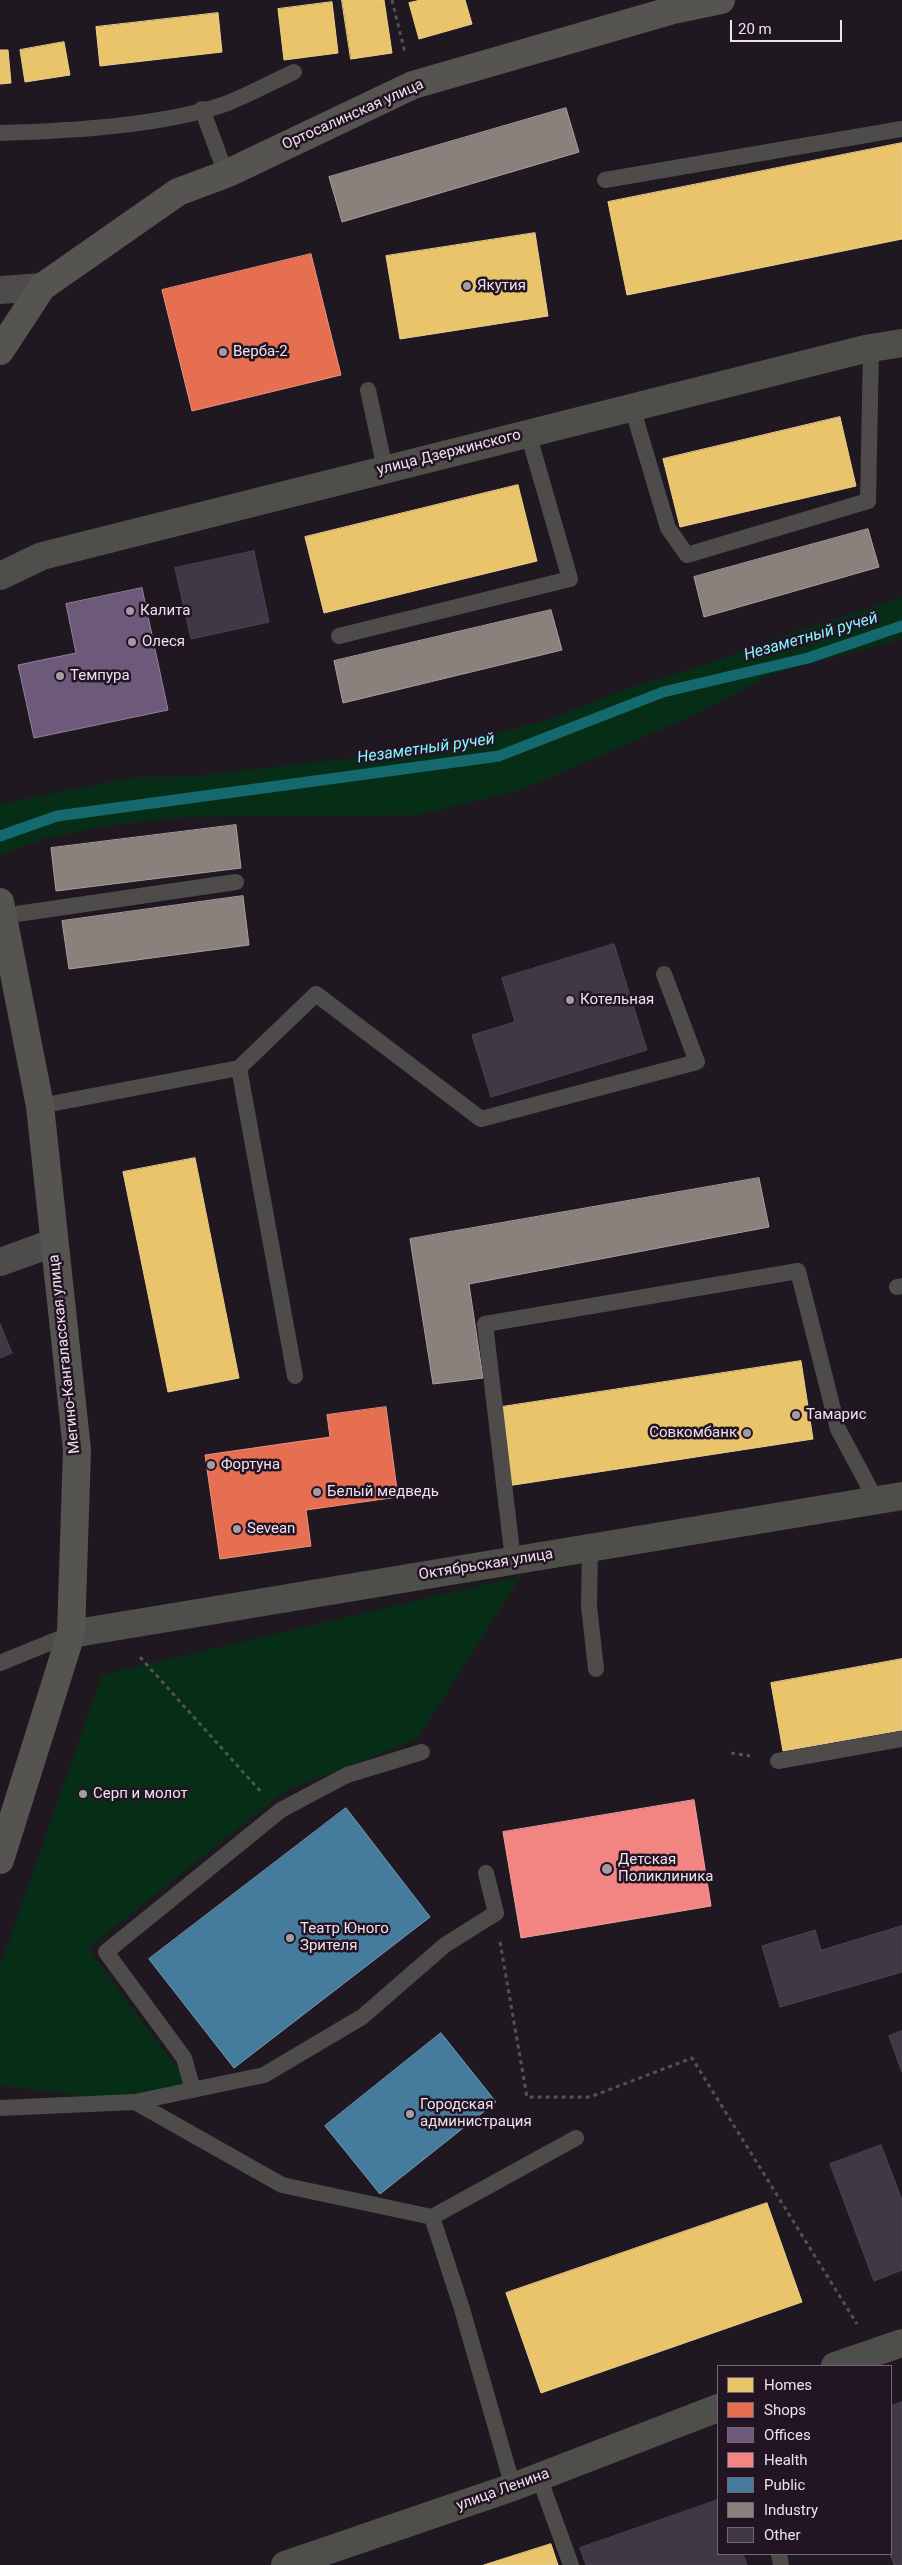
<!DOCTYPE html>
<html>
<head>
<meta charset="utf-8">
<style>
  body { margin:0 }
  #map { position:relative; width:902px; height:2565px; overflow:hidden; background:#201820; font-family:Roboto,sans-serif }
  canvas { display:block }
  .legend { position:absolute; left:717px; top:2365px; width:175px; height:190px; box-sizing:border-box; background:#231424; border:1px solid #736674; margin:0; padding:6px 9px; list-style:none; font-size:15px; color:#ece2ed }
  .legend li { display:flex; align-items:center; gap:10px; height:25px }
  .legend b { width:25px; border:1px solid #736674 }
  .scale { position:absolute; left:730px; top:20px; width:112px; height:22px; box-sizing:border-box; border:2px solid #ece2ed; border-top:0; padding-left:6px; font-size:15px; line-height:18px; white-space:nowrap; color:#ece2ed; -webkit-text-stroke:4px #231424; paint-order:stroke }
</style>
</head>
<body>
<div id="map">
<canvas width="902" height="2565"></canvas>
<ul class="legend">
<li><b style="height:14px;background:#e9c46a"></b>Homes</li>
<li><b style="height:14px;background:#e76f51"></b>Shops</li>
<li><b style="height:14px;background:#6d597a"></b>Offices</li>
<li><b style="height:14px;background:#f28482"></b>Health</li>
<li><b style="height:14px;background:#457b9d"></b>Public</li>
<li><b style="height:14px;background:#8a817c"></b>Industry</li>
<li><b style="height:14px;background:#403846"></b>Other</li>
</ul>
<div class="scale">20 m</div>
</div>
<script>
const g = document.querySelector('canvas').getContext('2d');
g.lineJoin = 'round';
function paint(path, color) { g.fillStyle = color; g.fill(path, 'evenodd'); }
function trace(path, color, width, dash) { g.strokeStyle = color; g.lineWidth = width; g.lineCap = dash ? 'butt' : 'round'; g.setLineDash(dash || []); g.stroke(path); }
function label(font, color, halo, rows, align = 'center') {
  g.font = font + ' Roboto,sans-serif'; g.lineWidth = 5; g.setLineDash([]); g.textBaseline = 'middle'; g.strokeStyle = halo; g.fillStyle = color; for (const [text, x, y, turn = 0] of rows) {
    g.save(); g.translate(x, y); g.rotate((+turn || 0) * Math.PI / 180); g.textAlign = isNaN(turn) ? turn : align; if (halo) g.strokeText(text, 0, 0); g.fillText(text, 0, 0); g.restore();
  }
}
paint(new Path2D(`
  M902,598v41l-130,35 -78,41 -173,75 -103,25 -234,2 -79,9 -59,12 -46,17v-51l136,-27h51l193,-22 92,-15 75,-20 80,-31 80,-25 98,-36z
  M521,1576l-104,163 -132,52 -197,157 105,142 -58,12 -135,-16v-120l102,-291z`), '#062e17');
const homes = new Path2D(`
  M342,0h42l8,53 -41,6z
  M421,0h44l7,24 -53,15 -10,-36z
  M332,2l6,51 -54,7 -6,-51z
  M218,13l4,39 -122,14 -4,-39z
  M64,42l6,33 -45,7 -5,-32z
  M0,50h8l3,33 -11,1z
  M902,143v96l-275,56 -19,-93z
  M535,233l13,83 -148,23 -14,-83z
  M840,417l16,69 -176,41 -17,-68z
  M518,485l19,76 -213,52 -19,-76z
  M195,1158l44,220 -71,14 -45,-220z
  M801,1361l12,78 -306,47 -12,-78z
  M902,1659v71l-119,21 -12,-68z
  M767,2203l35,99 -261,91 -35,-100z
  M551,2544l7,21h-74z`);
paint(homes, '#e9c46a');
trace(homes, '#eacd91', 1);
const shops = new Path2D(`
  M311,254l30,121 -149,36 -30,-121z
  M386,1407l12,90 -92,13 5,36 -91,13 -15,-104 125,-18 -3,-22z`);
paint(shops, '#e76f51');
trace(shops, '#e89280', 1);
const offices = new Path2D(`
  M142,588l26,122 -134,28 -16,-73 58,-12 -10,-49z`);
paint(offices, '#6d597a');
trace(offices, '#93829c', 1);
const health = new Path2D(`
  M694,1800l17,106 -190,32 -18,-106z`);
paint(health, '#f28482');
trace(health, '#f0a0a2', 1);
const public = new Path2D(`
  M346,1808l84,109 -196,151 -85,-109z
  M441,2033l55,69 -116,92 -55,-68z`);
paint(public, '#457b9d');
trace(public, '#779ab5', 1);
const industry = new Path2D(`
  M566,108l13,44 -237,70 -13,-45z
  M868,529l11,38 -175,50 -10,-40z
  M551,610l11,40 -219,53 -9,-42z
  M236,825l5,43 -185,23 -5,-43z
  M243,896l6,49 -180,24 -7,-48z
  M759,1178l10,49 -300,57 14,94 -50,6 -23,-145z`);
paint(industry, '#8a817c');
trace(industry, '#a79e9e', 1);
trace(new Path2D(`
  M0,836l57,-20 442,-60 164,-64 145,-34 94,-32`), '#14696e', 11);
const building = new Path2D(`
  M254,551l15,71 -78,17 -16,-71z
  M614,944l33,106 -156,47 -19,-62 43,-13 -13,-44z
  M0,1324l12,29 -12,5z
  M902,1926v46l-122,35 -18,-61 53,-16 6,20z
  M902,2031v41l-13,-36z
  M881,2145l21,55v70l-28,11 -44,-117z
  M902,2402v163h-8l-4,-11 1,-148z
  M718,2500v54h25l4,11h-161l-6,-17z`);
paint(building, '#403846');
trace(building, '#4a454d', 1);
trace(new Path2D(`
  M392,0l13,53
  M140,1657l121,135
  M731,1753l19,3
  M500,1942l27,155h63l102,-39 165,266`), '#535152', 3, [4, 4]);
trace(new Path2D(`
  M202,109l24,65
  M0,133c68,-2 164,-7 228,-30 22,-9 44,-21 66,-31
  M605,180l297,-51
  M368,390l17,79
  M632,407l36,121 19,27 181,-54 3,-153
  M339,636l231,-57 -42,-146
  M3,916l233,-34
  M239,1068l77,-74 165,125 216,-57 -33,-88
  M40,1106l199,-38 56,308
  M897,1287l5,-1
  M590,1548l-1,58 7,63
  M513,1560l-28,-236 313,-53 40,158 38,71
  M0,1663l71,-29
  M778,1761l124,-22
  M193,2090l-9,-32 -78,-106 175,-142 66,-35 75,-23
  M135,2102l129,-27 98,-58 83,-72 51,-32 -10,-40
  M0,2108l135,-6 147,83 150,32 144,-79
  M432,2217l30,92 51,178
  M539,2477l32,88
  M779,2554l2,11`), '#4d4c4b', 16);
trace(new Path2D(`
  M0,290l42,-3
  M0,1262l53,-19`), '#4d4c4b', 28);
trace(new Path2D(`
  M0,576l42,-20 823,-207 37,-6
  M71,1634l831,-138
  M835,2366l67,-23
  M285,2565l228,-78 205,-79`), '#4e4e4a', 28);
trace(new Path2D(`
  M0,351l42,-64 136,-95 48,-18 187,-89 260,-75 48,-10
  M0,902l40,204 37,344 -6,184 -71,226`), '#565451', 28);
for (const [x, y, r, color] of [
  [467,286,5,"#a59ba5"],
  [223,352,5,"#a59ba5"],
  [130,611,5,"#a59ba5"],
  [132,642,5,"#a59ba5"],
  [60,676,5,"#a59ba5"],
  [570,1000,5,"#a59ba5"],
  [796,1415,5,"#a59ba5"],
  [747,1433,5,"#a59ba5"],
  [211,1465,5,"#a59ba5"],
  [317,1492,5,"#a59ba5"],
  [237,1529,5,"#a59ba5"],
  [83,1794,5,"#a59ba5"],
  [607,1869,6,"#a59ba5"],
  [290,1938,5,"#a59ba5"],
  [410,2114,5,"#a59ba5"]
]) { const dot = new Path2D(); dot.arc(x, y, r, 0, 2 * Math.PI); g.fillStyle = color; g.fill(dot); trace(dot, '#231424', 2); }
label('15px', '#ece2ed', '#231424', [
  ["Ортосалинская улица",353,115,-24],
  ["улица Дзержинского",449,453,-14],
  ["Мегино-Кангаласская улица",65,1354,-96],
  ["Октябрьская улица",486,1565,-9],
  ["улица Ленина",503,2490,-20]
]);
label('15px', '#ece2ed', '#231424', [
  ["Якутия",477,286],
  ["Верба-2",233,352],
  ["Калита",140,611],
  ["Олеся",142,642],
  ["Темпура",70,676],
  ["Котельная",580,1000],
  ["Тамарис",806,1415],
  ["Совкомбанк",737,1433,"right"],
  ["Фортуна",221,1465],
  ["Белый медведь",327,1492],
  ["Sevean",247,1529],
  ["Серп и молот",93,1794],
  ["Детская",618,1860],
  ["Поликлиника",618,1877],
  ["Театр Юного",300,1929],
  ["Зрителя",300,1946],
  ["Городская",420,2105],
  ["администрация",420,2122]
], 'left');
label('italic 16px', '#85f7ff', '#231424', [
  ["Незаметный ручей",811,637,-16],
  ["Незаметный ручей",426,749,-8]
]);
</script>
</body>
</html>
